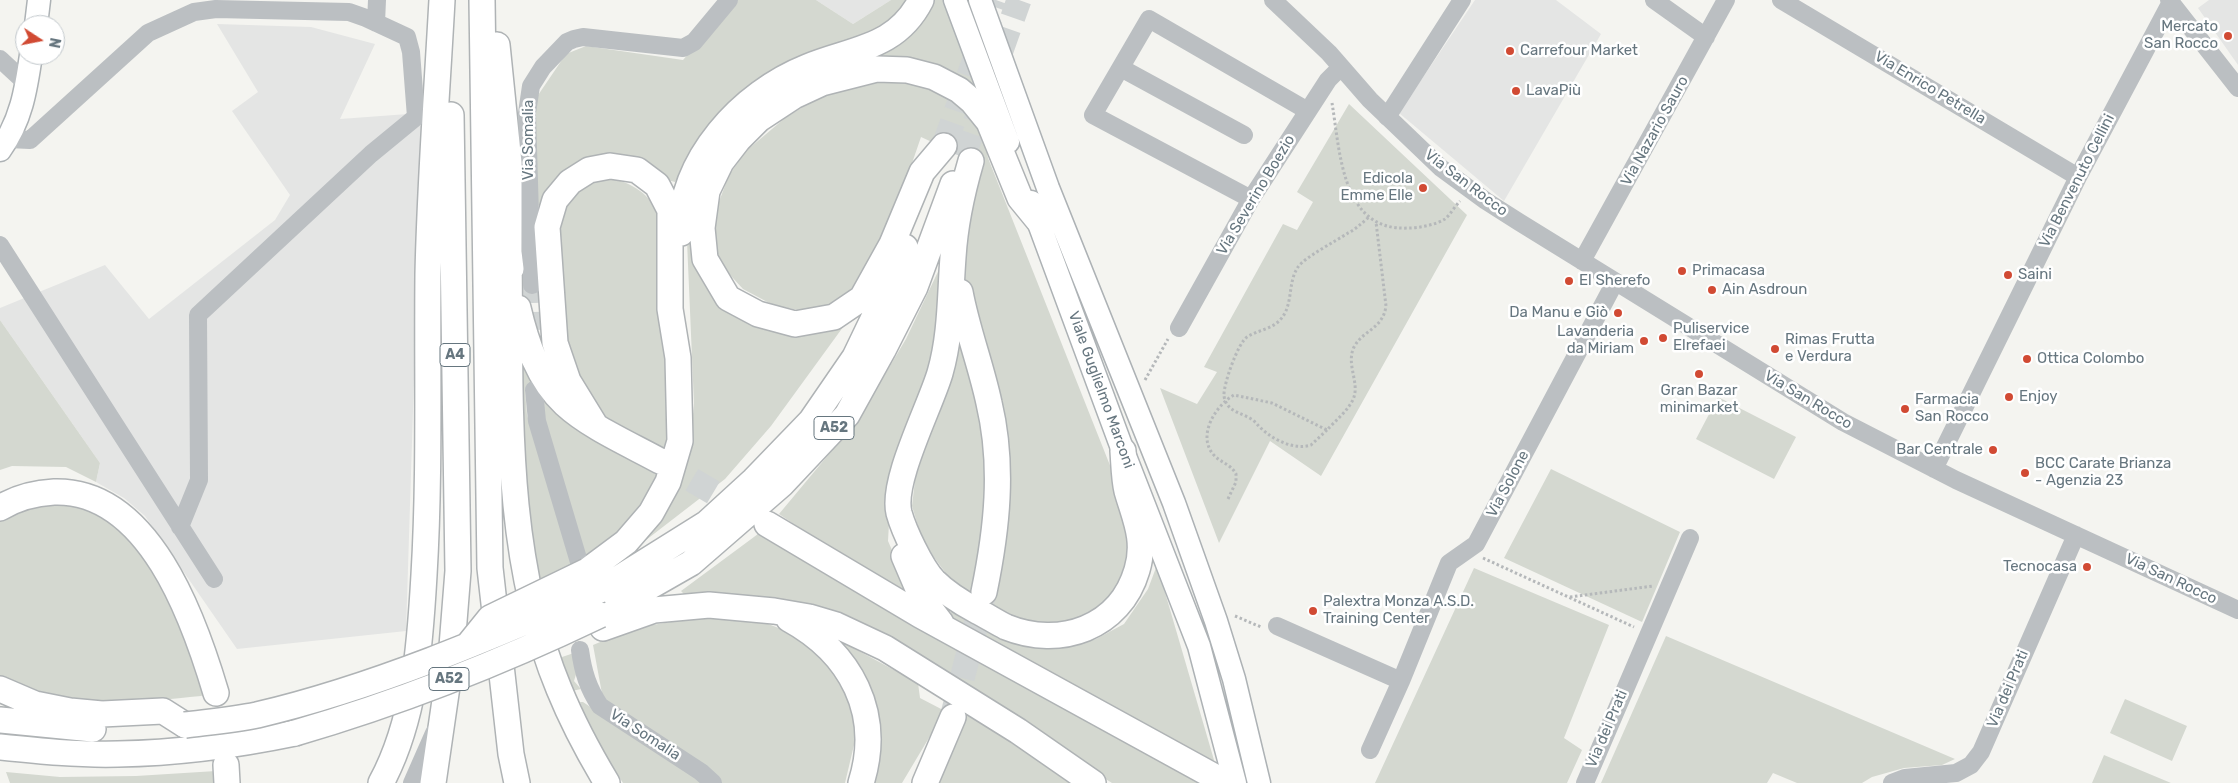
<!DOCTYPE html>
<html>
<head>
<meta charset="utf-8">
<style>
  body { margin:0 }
  #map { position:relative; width:2238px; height:783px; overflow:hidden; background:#f4f4f0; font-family:Rubik,sans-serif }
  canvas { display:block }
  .north { position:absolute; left:15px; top:15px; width:50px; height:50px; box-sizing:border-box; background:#fff; border:1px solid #c2c8cc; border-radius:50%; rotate:101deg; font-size:14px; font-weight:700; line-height:20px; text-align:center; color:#66767f }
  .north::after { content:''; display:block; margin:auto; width:18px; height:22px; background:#d14a33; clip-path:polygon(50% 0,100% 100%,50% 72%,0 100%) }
</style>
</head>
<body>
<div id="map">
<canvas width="2238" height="783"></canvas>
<div class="north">N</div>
</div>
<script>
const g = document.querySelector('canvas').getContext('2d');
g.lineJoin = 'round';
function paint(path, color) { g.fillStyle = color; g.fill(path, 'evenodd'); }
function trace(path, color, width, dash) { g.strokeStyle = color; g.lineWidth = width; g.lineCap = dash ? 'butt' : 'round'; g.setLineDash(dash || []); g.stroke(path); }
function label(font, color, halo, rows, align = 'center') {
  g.font = font + ' Rubik,sans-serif'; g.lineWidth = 5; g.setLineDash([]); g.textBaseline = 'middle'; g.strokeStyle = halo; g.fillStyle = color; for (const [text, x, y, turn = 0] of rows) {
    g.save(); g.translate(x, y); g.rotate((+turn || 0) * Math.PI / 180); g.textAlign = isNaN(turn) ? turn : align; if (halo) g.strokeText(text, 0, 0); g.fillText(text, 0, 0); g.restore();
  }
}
paint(new Path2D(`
  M816,0h75l-38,24z
  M1475,0h81l45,34 -97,167 -105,-88z
  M2209,0h29v65l-40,-57z
  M217,24l94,3 64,17 -35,75 68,-5 14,13 -16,504 -169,18 -92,-133 -21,-18 -28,-16 4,-19 -100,-143v-12l105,-43 44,54 126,-99 15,-25 -58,-84 26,-19z`), '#e4e5e4');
paint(new Path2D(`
  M736,0h80l37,24 38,-24h18l-26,30 -32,12 -46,12 -28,16 -81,82 -21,30 -11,-3 -39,-20 -82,48 -6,-2 -5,-101 34,-50 20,-8 97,14z
  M925,0h19l37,100 -30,-30 -35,-7 -26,-1 -41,6 -37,12 -53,32 -32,32 -21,32 -12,42 2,36 15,34 23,23 41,17h36l35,-5 -75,103 -46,53 -79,61 25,-42 19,-54 4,-40 -7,-163 3,-37 11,-32 26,-40 36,-31 46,-26 77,-24 32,-32z
  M870,79l60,8 40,26 14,22 4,23 125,315c11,37 28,83 4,119 -6,10 -37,30 -48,38l-48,-9 -28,-16 16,-97 1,-58 -24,-110 -20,-46 -4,-41 14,-67 8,-20 -63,-29 -47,137 -21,24 -45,14 -35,-7 -30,-16 -23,-25 -5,-26 2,-31 12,-32 17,-24 39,-33 44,-27z
  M1349,104l118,111 -146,261 -51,-35 -51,102 -59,-155 37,16 20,-32 -13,-5 79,-143 14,6 16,-28 -16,-10z
  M606,176c29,9 41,15 57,43l6,241 -47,-27 -21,-20 -12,-14 -25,-53 -5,-123 8,-20 14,-15z
  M944,259l-10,85 -11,43 -31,84 -4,70 21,48 -9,7 -121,-82 80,-96 47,-79z
  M0,320l100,143 -4,19 -30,-15 -54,-1 -12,4z
  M961,343c6,23 16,46 20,69 11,61 1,123 -7,182l-24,-15 -17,-23 -13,-23 -8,-27 4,-34 41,-126z
  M521,350l143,126 -16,31 -64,61 -32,-108 -14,-72 -13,1 2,26 46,145 1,12 -36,15 -15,-120z
  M1718,397l78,40 -22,42 -78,-40z
  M1551,469l129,63 -38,90 -138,-64z
  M82,501l48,28 53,87 25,77 -7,3c-49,5 -101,10 -150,1 -17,-3 -35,-12 -51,-17v-160l18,-12z
  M758,534l84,49 364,200h-94l-139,-88 -57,-42 -229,-56 -6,-6z
  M1157,565l57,195 -7,4 -261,-148 8,-6 72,35 40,3 30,-9 28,-15 24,-35z
  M1474,568l135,57 -45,113 18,12 -15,33h-192z
  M729,617l34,5 39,15 29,26 21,39 6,26 -13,55h-124l-118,-84 -10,-54 41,-17 61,-10z
  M1666,636l289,123 -13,6 -38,3 -32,9 -10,6h-65l-24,-10 -6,10h-166z
  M835,638l83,45 2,15 25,13 -43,72h-29l4,-12v-62l-14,-36z
  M574,653l3,18 -3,10 7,8 -9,2 -16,-32z
  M2125,699l62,27 -15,35 -62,-28z
  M580,702h3l121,81h-81l-31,-48z
  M964,709l113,74h-145z
  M2104,755l67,28h-79z
  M216,771l2,12h-208l-4,-11 54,5 76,-1z`), '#d4d8d0');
trace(new Path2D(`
  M532,285l1,52`), '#d0d4d4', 18, [18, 9]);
trace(new Path2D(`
  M944,146l52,-146
  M963,157l56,-157
  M660,461l88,52
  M953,714l31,-121`), '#d0d4d4', 25, [25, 12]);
const major = new Path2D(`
  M955,0l53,142
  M980,0l68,188 126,315 42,118 18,58 25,104
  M36,25l3,-25
  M0,150c21,-29 26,-60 31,-95
  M1031,202l92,249 76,195 36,137`);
const highway = new Path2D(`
  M482,0l8,568 21,186 6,29
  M497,45l12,118v89l2,17
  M944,146l-22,26 -30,72 -30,54 -28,19 -39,7 -37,-10 -30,-16 -23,-39 -3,-31 5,-37 14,-29 17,-22 21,-21 35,-23 28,-13 55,-14 30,1 27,7 25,13 13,11 17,21 31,76 18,22
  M971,161c-9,31 -16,63 -18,96 -3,39 -2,78 -13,116 -10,34 -49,108 -41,140 5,18 22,54 35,68 12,12 28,22 43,30 10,5 19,11 29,16 54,22 114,1 131,-57 9,-30 -2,-51 -10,-79 -3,-13 -3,-27 -4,-40
  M681,233c-1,-74 61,-140 126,-166 46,-19 89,-18 114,-67
  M509,252c2,145 -7,300 50,437 13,32 30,64 48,94
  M960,292c7,38 21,73 29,111 15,63 8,126 -5,189
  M518,308c8,34 20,71 47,96 25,23 64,40 95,57
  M0,508c16,-10 35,-15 54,-16 95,-3 140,127 162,201
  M767,524l153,91 295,162
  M904,556l18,42 19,25
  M587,571l39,-29 25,-29 17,-31 12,-41 -2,-83 -8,-49v-99l-13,-25 -20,-15 -27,-4 -21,4 -19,12 -15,18 -8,27 8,116 13,38 27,44
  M600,590l107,-67 47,-43 57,-59 44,-64 36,-75 14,-35
  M600,615l91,-52 91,-79 65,-69 36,-65 32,-63 38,-103
  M789,619c62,34 94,94 72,164
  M603,628l51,-18 55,-5 65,6 35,6 27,8 49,23 133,83 75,52
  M0,689l35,15 35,7 32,3 61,-3 22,14
  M0,720l93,9
  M0,747c39,4 78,8 118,7 60,-1 119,-9 177,-21
  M226,765l1,18
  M381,783c34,-63 39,-137 43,-208 6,-100 3,-201 4,-301 2,-92 9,-183 14,-274
  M433,783l18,-124 7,-88 -7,-456
  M925,783l28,-66`);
trace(major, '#adb2b5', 25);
trace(highway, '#afb3b5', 28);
trace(new Path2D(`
  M1332,103c8,47 9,129 76,125 11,0 27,-3 37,-9 5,-4 10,-13 15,-18
  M1145,380l23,-41
  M1327,430l-16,15c-19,6 -43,-8 -54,-21 -10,-12 -30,-9 -33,-28 -1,-11 14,-53 23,-59 11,-7 25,-8 33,-17 14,-15 7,-37 18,-53 7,-10 38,-26 50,-34 8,-4 14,-10 21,-16
  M1228,499l8,-17v-8c-6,-11 -16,-11 -23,-20 -16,-19 3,-49 21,-59l38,8 55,27c8,-9 23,-21 27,-33 5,-16 -8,-33 0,-50 9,-17 29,-18 32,-41l-10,-84
  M1483,558l151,69
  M1570,597l83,-11
  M1235,616l26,11`), '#b5b8ba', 3, [2.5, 2.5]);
trace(new Path2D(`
  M1273,0l56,53 41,47 71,68 45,33 33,21 324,200 113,58 282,130
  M1654,0l52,37
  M1781,0l297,177
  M2169,0l69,88
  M376,23l1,-23
  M0,59l27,25
  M1121,68l123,67
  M1387,117l75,-117
  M8,139l22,1 118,-107 46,-21 22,-3 133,3 17,6 41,19 4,15 5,65 -45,37 -173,161 1,165 -19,47
  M1251,199l-158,-84 56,-96 159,92
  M0,245l214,334
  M1582,261l144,-261
  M532,285l-5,-172 4,-27 12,-19 24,-25 7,-3 9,-2 100,11 11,-6 35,-42
  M1179,328l72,-129 77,-119 13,-13
  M534,390l3,31 42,141
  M1934,469l144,-292 93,-175
  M1277,626l124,55
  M580,650c3,22 8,38 20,56l101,66 12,11
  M1370,750l31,-69 48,-118 27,-19 139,-262
  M412,783l22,-50
  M1585,783l105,-245
  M1892,783l13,-5 51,-5 15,-8 10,-13 95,-217`), '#bbbfc2', 18);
trace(major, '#fff', 22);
trace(highway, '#fff', 25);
const highwayBridge = new Path2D(`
  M469,644l21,-26 97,-47
  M185,725c24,-3 48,-5 72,-10 119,-28 232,-77 343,-125
  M295,733c104,-30 207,-71 305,-118`);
trace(highwayBridge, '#afb3b5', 28, []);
trace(highwayBridge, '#fff', 25);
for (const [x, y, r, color] of [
  [2228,36,5,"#d14a33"],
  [1510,51,5,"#d14a33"],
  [1516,91,5,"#d14a33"],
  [1423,188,5,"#d14a33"],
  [1682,271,5,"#d14a33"],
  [2008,275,5,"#d14a33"],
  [1569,281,5,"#d14a33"],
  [1712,290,5,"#d14a33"],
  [1618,313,5,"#d14a33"],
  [1663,338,5,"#d14a33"],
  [1644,341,5,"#d14a33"],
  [1775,349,5,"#d14a33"],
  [2027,359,5,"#d14a33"],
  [1699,374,5,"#d14a33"],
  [2009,397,5,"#d14a33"],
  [1905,409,5,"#d14a33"],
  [1993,450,5,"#d14a33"],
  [2025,473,5,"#d14a33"],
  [2087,567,5,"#d14a33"],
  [1313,611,5,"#d14a33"]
]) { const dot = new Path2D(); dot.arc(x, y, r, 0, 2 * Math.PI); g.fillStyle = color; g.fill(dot); trace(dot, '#fff', 2); }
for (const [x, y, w] of [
  [455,355,30],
  [834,428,40],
  [449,679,40]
]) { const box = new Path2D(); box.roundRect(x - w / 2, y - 11.5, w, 23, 4); g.fillStyle = '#fff'; g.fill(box); trace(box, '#66767f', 1); }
label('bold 14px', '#66767f', null, [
  ["A4",455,355],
  ["A52",834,428],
  ["A52",449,679]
]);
label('15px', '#66767f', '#fff', [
  ["Mercato",2218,27,"right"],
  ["San Rocco",2218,44,"right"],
  ["Carrefour Market",1520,51],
  ["LavaPiù",1526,91],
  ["Edicola",1413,179,"right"],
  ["Emme Elle",1413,196,"right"],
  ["Primacasa",1692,271],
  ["Saini",2018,275],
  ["El Sherefo",1579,281],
  ["Ain Asdroun",1722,290],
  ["Da Manu e Giò",1608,313,"right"],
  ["Puliservice",1673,329],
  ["Elrefaei",1673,346],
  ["Lavanderia",1634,332,"right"],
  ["da Miriam",1634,349,"right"],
  ["Rimas Frutta",1785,340],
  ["e Verdura",1785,357],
  ["Ottica Colombo",2037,359],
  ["Gran Bazar",1699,391,"center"],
  ["minimarket",1699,408,"center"],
  ["Enjoy",2019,397],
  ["Farmacia",1915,400],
  ["San Rocco",1915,417],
  ["Bar Centrale",1983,450,"right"],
  ["BCC Carate Brianza",2035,464],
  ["- Agenzia 23",2035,481],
  ["Tecnocasa",2077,567,"right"],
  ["Palextra Monza A.S.D.",1323,602],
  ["Training Center",1323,619]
], 'left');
label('15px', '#66767f', '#fff', [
  ["Via Enrico Petrella",1930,88,31],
  ["Via Nazario Sauro",1655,131,-61],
  ["Via Somalia",529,140,-90],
  ["Via Benvenuto Cellini",2077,181,-63],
  ["Via San Rocco",1466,183,37],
  ["Via Severino Boezio",1256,195,-59],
  ["Viale Guglielmo Marconi",1101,390,70],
  ["Via San Rocco",1808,400,31],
  ["Via Solone",1508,484,-62],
  ["Via San Rocco",2171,579,25],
  ["Via dei Prati",2008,689,-67],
  ["Via dei Prati",1607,729,-67],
  ["Via Somalia",645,735,33]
]);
</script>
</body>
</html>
